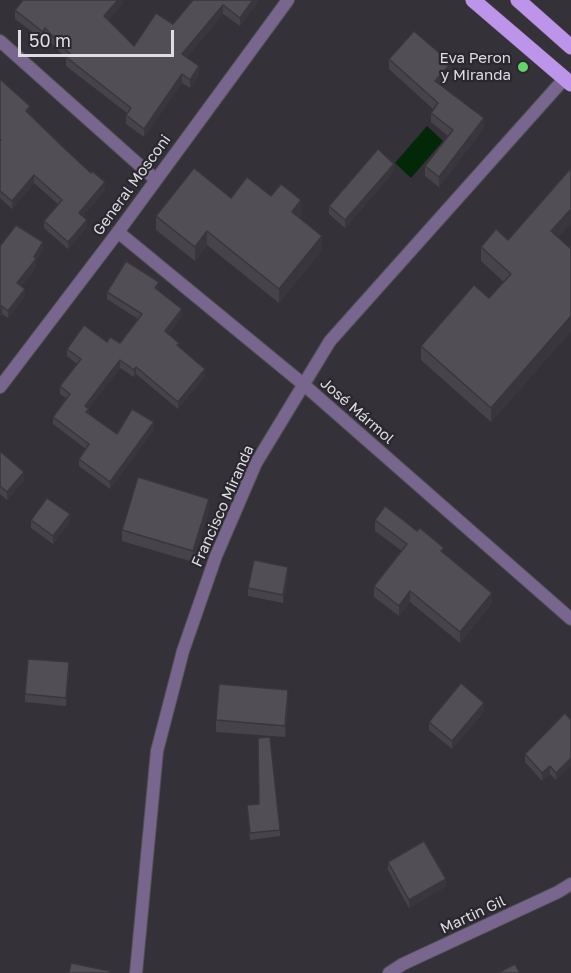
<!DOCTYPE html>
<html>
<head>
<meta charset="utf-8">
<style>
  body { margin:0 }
  #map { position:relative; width:571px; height:973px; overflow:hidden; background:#343238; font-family:"Golos Text",sans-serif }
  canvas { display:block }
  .scale { position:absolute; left:18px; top:30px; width:156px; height:27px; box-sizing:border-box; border:3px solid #dedde1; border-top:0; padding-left:8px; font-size:18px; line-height:21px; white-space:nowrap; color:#dedde1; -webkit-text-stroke:4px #2a282e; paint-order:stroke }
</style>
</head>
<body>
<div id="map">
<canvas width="571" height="973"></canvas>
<div class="scale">50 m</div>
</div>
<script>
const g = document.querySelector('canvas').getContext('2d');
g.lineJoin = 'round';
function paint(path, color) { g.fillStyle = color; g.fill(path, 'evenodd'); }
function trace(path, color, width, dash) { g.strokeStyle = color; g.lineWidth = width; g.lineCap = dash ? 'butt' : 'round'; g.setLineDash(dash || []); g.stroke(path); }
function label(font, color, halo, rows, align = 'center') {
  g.font = font + ' "Golos Text",sans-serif'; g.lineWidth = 4.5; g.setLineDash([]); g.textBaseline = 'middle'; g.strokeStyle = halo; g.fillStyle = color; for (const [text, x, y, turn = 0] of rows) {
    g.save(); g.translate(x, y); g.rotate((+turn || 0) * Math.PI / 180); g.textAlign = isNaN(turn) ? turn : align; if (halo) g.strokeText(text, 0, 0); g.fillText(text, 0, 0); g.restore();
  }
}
paint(new Path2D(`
  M427,126l16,15 -32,37 -16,-15z`), '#032807');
const minor = new Path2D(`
  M0,41l155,138
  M118,232l185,152 268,235
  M136,973l21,-222 26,-100 33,-95 40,-93 74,-122 235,-263
  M389,973l14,-9 155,-72 13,-8`);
const tertiary = new Path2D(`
  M0,387l118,-155 170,-232`);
const primary = new Path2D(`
  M473,0l98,84
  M518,0l53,47`);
trace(minor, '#535156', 14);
trace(tertiary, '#535156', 14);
trace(primary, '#535156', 16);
trace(minor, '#78668f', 12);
trace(tertiary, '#78668f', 12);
trace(primary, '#bc95eb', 15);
paint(new Path2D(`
  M123,0v3l-15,17 26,26 39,-22 20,-24h66l-19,26 -17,-12 -36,43 12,18 -9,13 -8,-5 -38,54 -18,-13v-9l1,-2 -61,-47v-8l-21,-21 -2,3 -28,-21v-9z
  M389,59l62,14 -11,11 44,44 -45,59 -14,-11v-10l23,-30 -17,-14v-9l2,-4 -44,-40z
  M0,79l30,34v1l75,76 -22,26 4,11 -19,22 -24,-21v-7l14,-17 -24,-21 -22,26 -12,-11z
  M571,168v55l-13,14 13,12v82l-80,91 -70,-62v-14l68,-48 15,-16 -23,-21v-14l27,-7z
  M394,171l-49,57 -16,-14v-8z
  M271,196l30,18 -2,4 23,32 -43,53 -72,-58 -12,16 -39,-31v-14l75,-18z
  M0,246l43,4 -7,11v6l-15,19 4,10 -17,22 -6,-4 -2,2z
  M159,289l-1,1 24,26 -14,18 37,42 -27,33 -42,-35 -2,3 -14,-9 -32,41 1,5 28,20 37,-5 -44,60 -31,-23v-7l7,-10 -33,-25v-7l13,-19 -6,-4v-8l17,-22 -10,-8v-7l40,-7 13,1 18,-24 -31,-20v-7z
  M0,451l24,29 -17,20 -7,-6z
  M209,510l-16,52 -71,-21v-11z
  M31,520l39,2 -17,22 -22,-16z
  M375,520l69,34 48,49 -32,40 -50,-41 -11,14 -25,-19v-11l28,-35 -27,-20z
  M288,575l-5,28 -35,-7v-8z
  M69,670l-3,36 -41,-4v-8z
  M288,701l-3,36 -69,-5v-12z
  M484,711l-32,38 -23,-19v-8z
  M571,720l-15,60 -6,-6 -8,7 -17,-19v-8z
  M247,805l33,25v6l-30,4z
  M388,862l58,24 -37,22 -21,-38z`), '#464449');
paint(new Path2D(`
  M118,0h5v3l-19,22v-9z
  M253,0h6l-19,26v-8z
  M223,5v9l-41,49v-9z
  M45,28v9l-2,3v-8z
  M451,63v10l-16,17v-9z
  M199,66v9l-9,13v-8z
  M182,74v9l-38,54v-8z
  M30,106v7l-4,5v-7z
  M484,118v10l-45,59v-10z
  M394,164v7l-49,57v-8z
  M34,175v8l-22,26v-8z
  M105,182v8l-26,31v-8z
  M301,200v14l-9,12v-14z
  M571,209v14l-20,22v-14z
  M87,220v7l-19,22v-7z
  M207,231v14l-12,16v-14z
  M322,236v14l-43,53v-14z
  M43,242v8l-7,11v6l-19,24v-8z
  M159,282v7l-4,6v-7z
  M25,289v7l-17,22v-7z
  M2,306v8l-2,2v-8z
  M182,309v7l-17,23v-8z
  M571,316v15l-80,91v-14z
  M120,360v8l-35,46v-8z
  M136,367v7l-2,3v-7z
  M205,369v7l-27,33v-7z
  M154,422v7l-44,60v-7z
  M24,472v8l-17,20v-8z
  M209,499v11l-16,52v-11z
  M70,514v8l-17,22v-8z
  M288,567v8l-5,28v-8z
  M410,591v11l-11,14v-10z
  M492,593v10l-32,40v-11z
  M288,690v11l-3,36v-11z
  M484,703v8l-32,38v-8z
  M571,758v8l-15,14v-7z
  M550,766v8l-8,7v-8z
  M446,879v7l-37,22v-8z`), '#39373c');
const building = new Path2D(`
  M23,0h95l-14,16 30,30 22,-33 17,11 20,-24h60l-13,18 -17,-13 -41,49 17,12 -9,14 -8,-6 -38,55 -18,-14 5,-7 -65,-51 4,-3 -25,-26 -2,4 -28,-22z
  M414,31l37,32 -16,18 49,37 -45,59 -14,-11 28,-36 -22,-17 7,-10 -49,-44z
  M0,79l30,27 -4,5 36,35 29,27 1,-2 13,11 -26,31 8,7 -19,22 -24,-21 18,-21 -28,-25 -22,26 -12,-10v-50l1,-1 -1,-1z
  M378,149l16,15 -49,56 -16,-14z
  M194,168l37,30 16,-21 24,19 10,-12 20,16 -9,12 30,24 -43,53 -72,-58 -12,16 -39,-31z
  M571,168v41l-20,22 20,18v67l-80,92 -70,-62 53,-61 15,13 22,-24 -30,-27 15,-18 12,11z
  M16,225l27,17 -9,15 2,2 -19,24 8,6 -17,22 -6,-5 -2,2v-62z
  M126,261l33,21 -4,6 27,21 -17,22 14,12 -2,2 28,24 -27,33 -42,-35 -2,3 -14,-10 -35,46 4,3 -3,3 31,22 15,-25 22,13 -44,60 -31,-23 10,-15 -36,-27 17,-23 -10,-8 21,-27 -14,-10 17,-24 23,17 3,-5 10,6 22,-29 -35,-22z
  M0,451l24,21 -17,20 -7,-6z
  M138,477l71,22 -16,52 -71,-21z
  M47,498l23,16 -17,22 -22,-16z
  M385,506l32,25 3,-3 24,20 -3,3 51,42 -32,39 -50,-41 -11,15 -25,-20 33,-42 -32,-24z
  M254,560l34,7 -5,28 -35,-7z
  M28,659l41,3 -3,36 -41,-4z
  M461,683l23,20 -32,38 -23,-19z
  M219,684l69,6 -3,36 -69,-6z
  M565,713l6,7v38l-15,15 -6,-7 -8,7 -17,-19z
  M270,737l10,93 -30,3 -3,-28 12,-1 -1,-66z
  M424,841l22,38 -37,21 -21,-38z
  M71,963l39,8v2h-41z
  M515,964l5,9h-22z`);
paint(building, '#514f55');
trace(building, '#39373c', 1.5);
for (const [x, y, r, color] of [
  [523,67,6,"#62d469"]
]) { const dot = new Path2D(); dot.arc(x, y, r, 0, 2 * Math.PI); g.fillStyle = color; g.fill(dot); trace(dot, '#2a282e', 2); }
label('15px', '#dedde1', '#2a282e', [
  ["Eva Peron",511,58],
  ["y Miranda",511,75]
], 'right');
label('15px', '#dedde1', '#2a282e', [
  ["General Mosconi",132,185,-54],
  ["José Mármol",357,411,41],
  ["Francisco Miranda",223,506,-66],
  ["Martin Gil",473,915,-25]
]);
</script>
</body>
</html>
